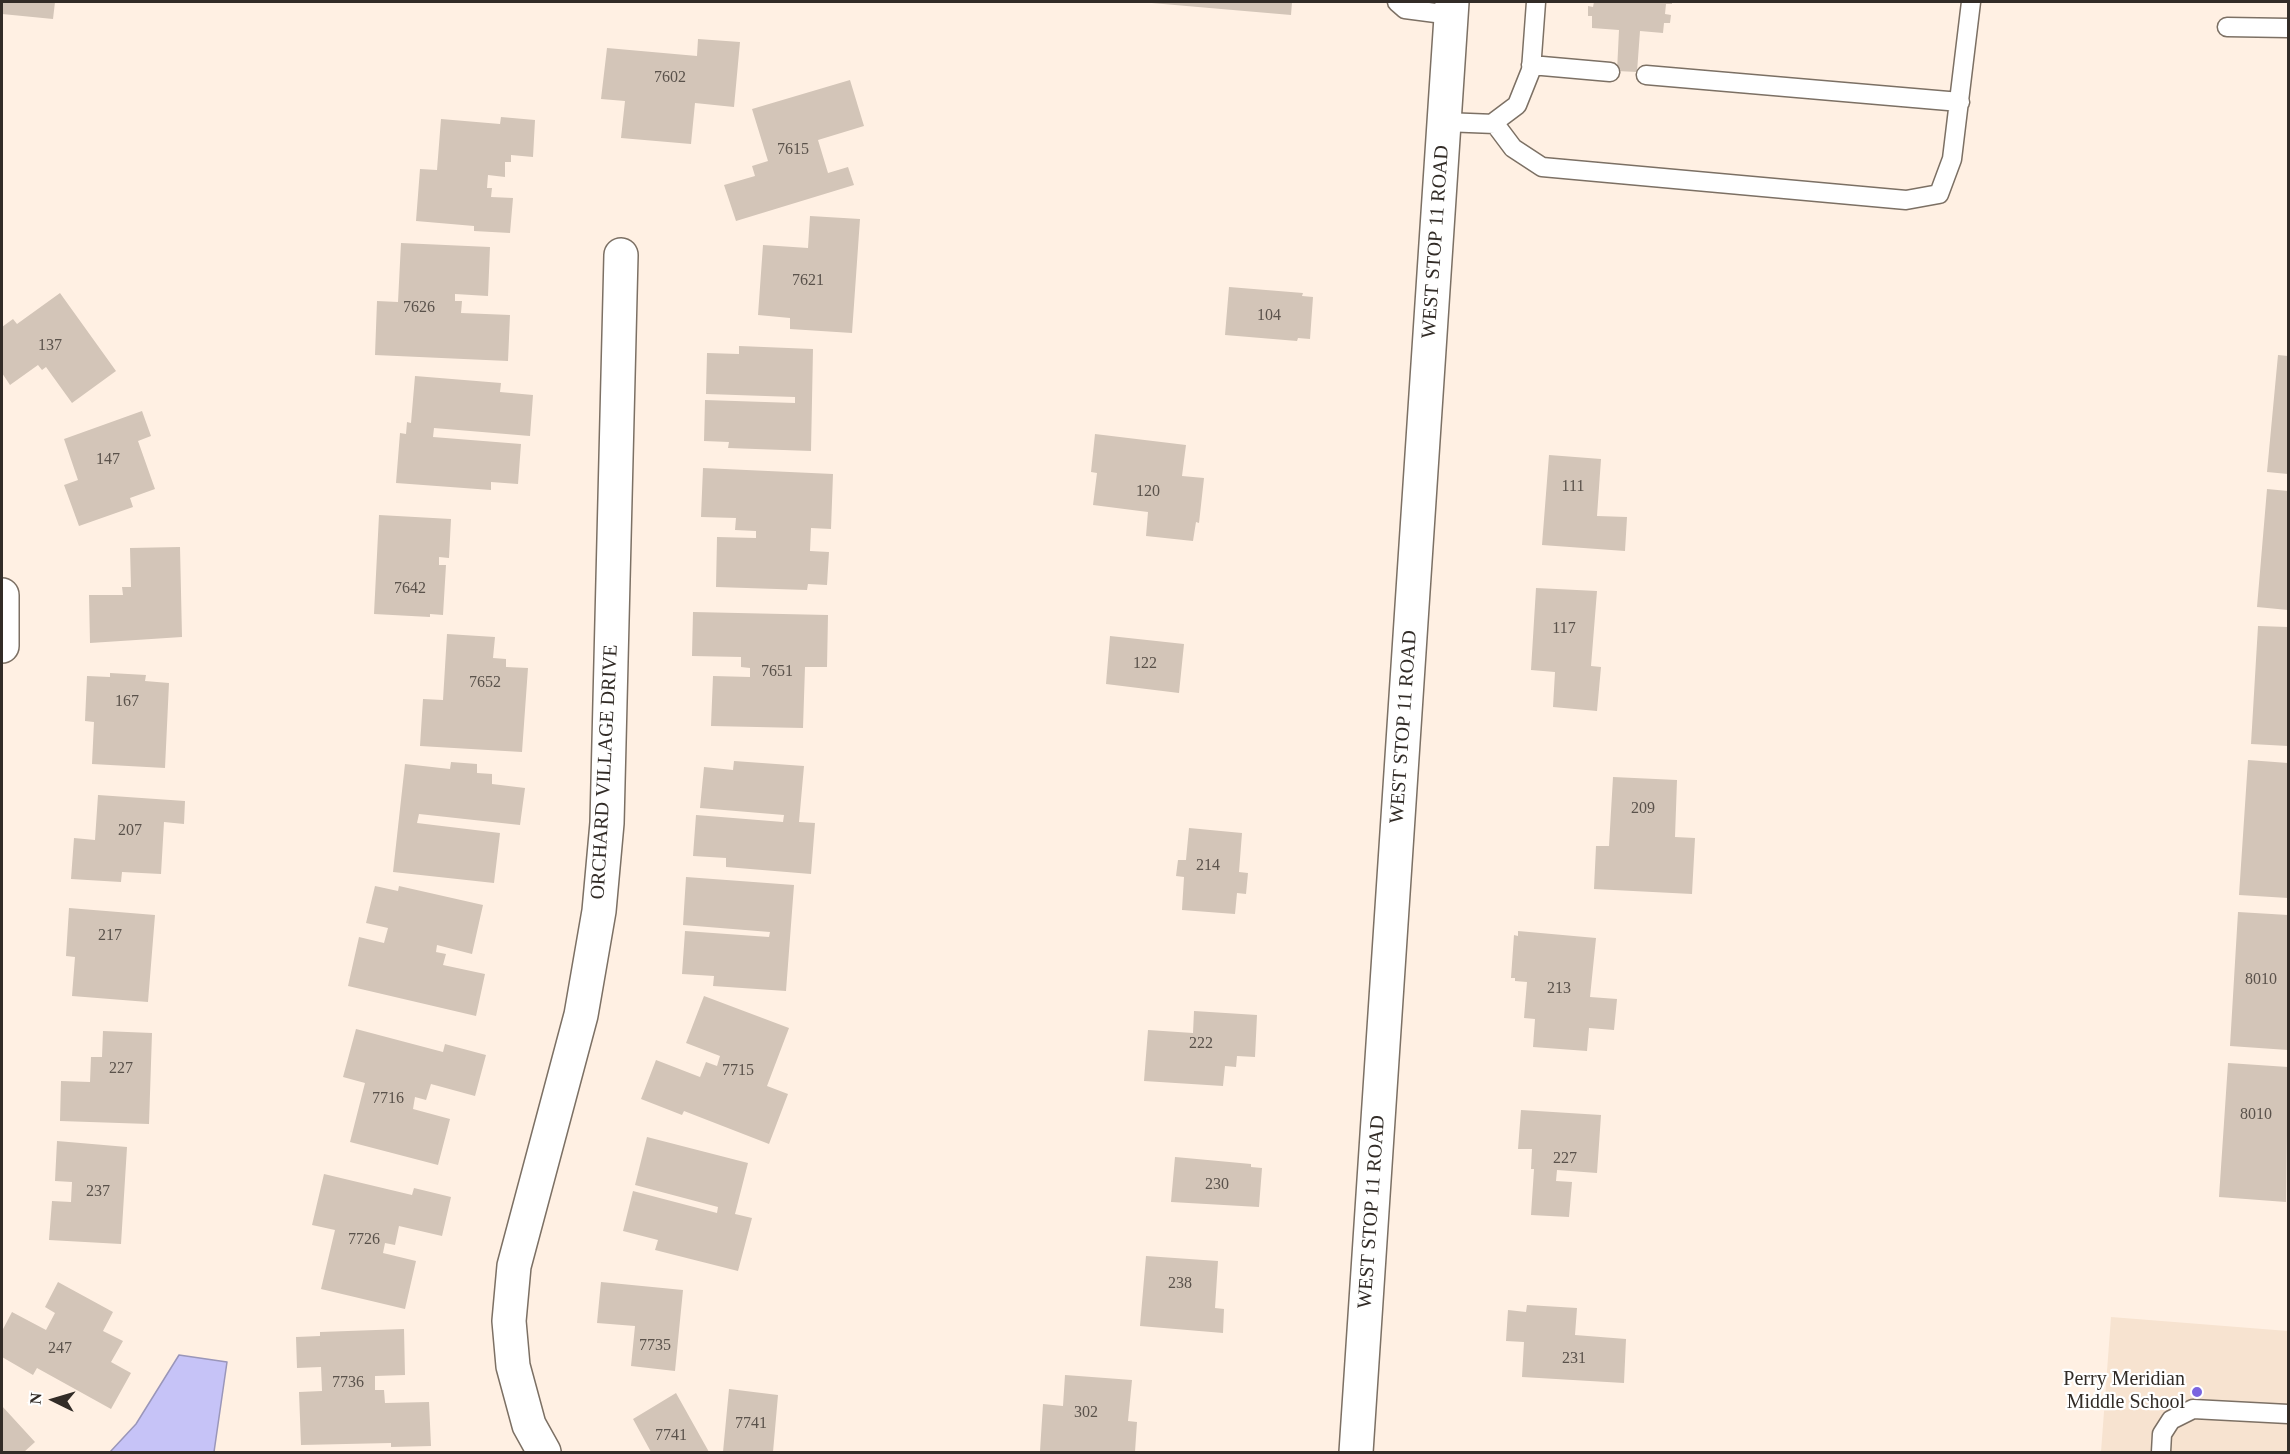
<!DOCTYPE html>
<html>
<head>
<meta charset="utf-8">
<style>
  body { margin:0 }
  #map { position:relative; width:2290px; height:1454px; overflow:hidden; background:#fff0e3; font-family:"Times New Roman",serif }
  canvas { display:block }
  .frame { position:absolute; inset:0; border:3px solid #322c27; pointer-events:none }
  .north { position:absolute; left:24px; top:1370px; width:60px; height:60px; -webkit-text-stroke:4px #fff; paint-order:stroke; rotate:275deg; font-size:16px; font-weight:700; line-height:24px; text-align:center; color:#322c27 }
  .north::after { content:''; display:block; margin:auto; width:21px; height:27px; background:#322c27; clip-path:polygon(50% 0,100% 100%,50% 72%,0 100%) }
</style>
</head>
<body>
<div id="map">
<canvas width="2290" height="1454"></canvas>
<div class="frame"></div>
<div class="north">N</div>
</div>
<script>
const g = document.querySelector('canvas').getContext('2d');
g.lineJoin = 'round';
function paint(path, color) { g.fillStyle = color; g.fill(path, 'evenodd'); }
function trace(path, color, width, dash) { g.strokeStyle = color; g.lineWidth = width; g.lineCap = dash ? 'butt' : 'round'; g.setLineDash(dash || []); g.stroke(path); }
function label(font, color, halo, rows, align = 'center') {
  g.font = font + ' "Times New Roman",serif'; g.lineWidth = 4.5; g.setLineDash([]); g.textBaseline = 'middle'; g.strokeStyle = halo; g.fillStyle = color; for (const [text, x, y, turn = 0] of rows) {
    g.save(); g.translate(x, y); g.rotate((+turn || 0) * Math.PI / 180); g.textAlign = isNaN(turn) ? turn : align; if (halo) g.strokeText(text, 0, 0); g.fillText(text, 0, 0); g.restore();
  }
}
paint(new Path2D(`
  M2111,1317l177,14v121h-187z`), '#f7e3d0');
const water = new Path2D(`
  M179,1355l48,7 -13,90h-104l26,-28z`);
paint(water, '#c6c3f7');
trace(water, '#9a96b9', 1.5);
paint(new Path2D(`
  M2,2h53l-2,17 -51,-5z
  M1140,2h152l-1,13z
  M1594,2h78v2h-6l-1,10 6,1 -1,8h-6l-1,10 -23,-2 -3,41 -20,-1 2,-41 -27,-2v-12h-4v-10l5,1z
  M698,39l42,3 -6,65 -39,-4 -4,41 -70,-6 4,-37 -24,-2 6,-51 90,8z
  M850,80l14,46 -46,14 10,33 20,-6 6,18 -118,36 -12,-36 31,-9 -3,-10 16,-5 -16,-52z
  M501,117l34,3 -2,37 -22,-2v7h-6v15l-17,-2 -1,13h5l-1,9 22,1 -3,35 -36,-2v-5l-58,-5 4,-52 17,1 4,-51 59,5z
  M810,216l50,3 -8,114 -62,-4v-11l-32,-3 5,-70 45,3z
  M401,243l89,4 -2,49 -33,-2v7h7l-1,12 49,2 -2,46 -133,-6 2,-54 21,1z
  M1229,287l74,6 -1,3 11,1 -3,42 -12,-1 -1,3 -72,-6z
  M60,293l56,78 -44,32 -26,-36 -4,3 -4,-5 -28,20 -8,-12v-46l11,-8 4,5z
  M739,346l74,3 -2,102 -83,-3 1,-6 -25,-1 1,-41 90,3v-6l-89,-3 1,-41 32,1z
  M2278,355l10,1v118l-21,-2z
  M415,376l86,7 -1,9 33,3 -3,41 -96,-8 -1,9 88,7 -3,40 -27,-2v8l-95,-7 4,-50 6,1 1,-12 4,1z
  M142,411l9,25 -13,5 17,48 -25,9 3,9 -54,19 -15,-41 14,-5 -14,-41z
  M1095,434l91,11 -4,31 22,2 -5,45 -3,-1 -3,19 -47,-5 2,-24 -55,-7 4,-32 -6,-1z
  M1549,455l52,4 -4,57 30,1 -2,34 -83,-6z
  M703,468l130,6 -2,55 -20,-1 -1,23 19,1 -2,33 -19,-1 -1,6 -91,-3 1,-50 39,1v-7l-21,-1 1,-12 -35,-1z
  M2267,489l21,2v119l-31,-3z
  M379,515l72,4 -2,39 -10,-1v8h7l-3,50 -13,-1v3l-56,-3z
  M180,547l2,90 -92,6 -1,-48h34l-1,-8h9l-1,-39z
  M1536,588l61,3 -6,75 10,1 -4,44 -44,-4 2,-35 -24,-2z
  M693,612l135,3 -1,52h-22l-2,61 -92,-2 2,-50 37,1v-9l-9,-1v-10l-49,-1z
  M2258,626l30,1v119l-37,-2z
  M447,634l48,3 -2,21 13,1v8l22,1 -6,84 -102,-6 3,-47 20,1z
  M1110,636l74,8 -5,49 -73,-9z
  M110,673l36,2 -1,6 24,2 -4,85 -73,-4 2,-42 -9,-1 2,-45 23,1z
  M2248,760l40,3v135l-49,-3z
  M734,761l70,5 -5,56 16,1 -4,51 -85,-7v-9l-33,-2 3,-41 87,7 1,-7 -84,-7 4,-41 29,3z
  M451,762l26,2v9l15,1v10l33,4 -5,37 -101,-11 -2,9 83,10 -6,50 -101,-11 12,-108 45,5z
  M1613,777l64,3 -2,57 20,1 -3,56 -98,-5 2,-43h13z
  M98,795l87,6 -1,23 -20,-2 -3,52 -39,-2 -1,10 -50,-3 3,-41 21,2z
  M1189,828l53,5 -3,39 9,1 -2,21 -9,-1 -2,21 -53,-4 2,-33 -8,-1 2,-16h8z
  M686,877l108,8 -8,106 -73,-5 1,-10 -32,-2 3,-43 84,6 1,-5 -87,-7z
  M375,886l23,5 1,-5 84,19 -11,49 -35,-9 -1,7 10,2 -3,11 42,9 -9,42 -128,-30 11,-49 25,6 4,-15 -22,-5z
  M69,908l86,7 -7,87 -76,-6 3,-39 -9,-1z
  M2238,912l50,3v135l-58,-4z
  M1518,931l78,7 -6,59 27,2 -3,31 -25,-2 -2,23 -54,-4 2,-28 -11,-1 3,-36 -12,-1v-3h-4l3,-43 4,1z
  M704,996l85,32 -22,58 21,8 -19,50 -85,-33 -2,4 -41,-16 15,-39 44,17 6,-15 11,4 3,-10 -34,-13z
  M1194,1011l63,4 -2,42 -18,-1 -1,11 -11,-1 -2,20 -79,-5 4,-51 45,3z
  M356,1029l87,23 2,-8 41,11 -11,41 -44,-12 -5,16 -11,-3 -2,12 37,10 -12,46 -88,-23 15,-59 -22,-6z
  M103,1031l49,2 -3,91 -89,-3 1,-40 29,1 1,-25h11z
  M2228,1063l60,4 -2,135 -67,-5z
  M1521,1110l80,5 -4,58 -40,-3 -1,11 16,1 -3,35 -38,-2 3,-46h-3l1,-20h-14z
  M647,1137l101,26 -13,51 17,4 -14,53 -83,-21 3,-10 -35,-9 10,-40 84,22 1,-6 -83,-22z
  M57,1141l70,6 -6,97 -72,-4 3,-39 19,1 1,-20 -17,-1z
  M1175,1157l76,7v3l11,1 -3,39 -88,-5z
  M324,1174l88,21 2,-7 37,9 -9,39 -43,-10 -4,19 -10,-2 -2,10 33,8 -11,48 -84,-20 14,-59 -23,-5z
  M1146,1256l72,5 -3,47 9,1 -1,24 -83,-7z
  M58,1282l55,30 -10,19 20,10 -12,21 20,11 -20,36 -74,-41 -4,7 -31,-18v-26l10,-19 34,18 9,-17 -10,-6z
  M601,1282l82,8 -8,81 -44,-5 4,-40 -38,-3z
  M1527,1305l50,3 -2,27 51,4 -2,44 -102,-6 2,-35 -18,-1 2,-31 18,2z
  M404,1329l1,46 -30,1v14h9l1,13 44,-1 2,44 -40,1v-4l-90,2 -2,-53 23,-1 -1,-24 -24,1 -1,-31 24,-1v-4z
  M1065,1375l67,5 -4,41 9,1 -2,30 -95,-1 3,-47 20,2z
  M729,1389l49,6 -5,57h-50z
  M676,1393l33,59h-58l-18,-33z
  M2,1406l33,36 -11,10h-22z`), '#d3c5b8');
const service = new Path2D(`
  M1397,2l8,7 46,6
  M2227,27l61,1
  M1531,65l79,7
  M1646,75l314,27
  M1444,122l51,2 18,24 29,19 364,33 33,-6 13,-35 19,-157
  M1493,123l24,-18 14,-35 5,-68
  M2161,1452l1,-18 9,-14 22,-11 95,5`);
const minor = new Path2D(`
  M2,595v51
  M544,1452l-15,-27 -16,-59 -4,-45 5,-55 67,-251 18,-104 8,-88 14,-568
  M1356,1452l96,-1450`);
trace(service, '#7c7064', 21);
trace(minor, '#7c7064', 36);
trace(service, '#fff', 18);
trace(minor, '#fff', 33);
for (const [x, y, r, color] of [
  [2197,1392,6,"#7a65e0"]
]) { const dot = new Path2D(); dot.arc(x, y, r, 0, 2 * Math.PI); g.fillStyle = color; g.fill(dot); trace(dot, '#fff', 2); }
label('16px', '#5a524b', null, [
  ["7602",670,78],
  ["7615",793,150],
  ["7621",808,281],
  ["7626",419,308],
  ["104",1269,316],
  ["137",50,346],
  ["147",108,460],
  ["111",1573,487],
  ["120",1148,492],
  ["7642",410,589],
  ["117",1564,629],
  ["122",1145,664],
  ["7651",777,672],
  ["7652",485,683],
  ["167",127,702],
  ["209",1643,809],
  ["207",130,831],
  ["214",1208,866],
  ["217",110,936],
  ["8010",2261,980],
  ["213",1559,989],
  ["222",1201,1044],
  ["227",121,1069],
  ["7715",738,1071],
  ["7716",388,1099],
  ["8010",2256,1115],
  ["227",1565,1159],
  ["230",1217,1185],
  ["237",98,1192],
  ["7726",364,1240],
  ["238",1180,1284],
  ["7735",655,1346],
  ["247",60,1349],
  ["231",1574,1359],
  ["7736",348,1383],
  ["302",1086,1413],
  ["7741",751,1424],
  ["7741",671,1436]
]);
label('20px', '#322c27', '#fff', [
  ["WEST STOP 11 ROAD",1436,242,-86],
  ["WEST STOP 11 ROAD",1404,727,-86],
  ["ORCHARD VILLAGE DRIVE",605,772,-87],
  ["WEST STOP 11 ROAD",1372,1212,-86]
]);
label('20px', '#322c27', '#fff', [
  ["Perry Meridian",2185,1380],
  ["Middle School",2185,1403]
], 'right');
</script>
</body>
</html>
